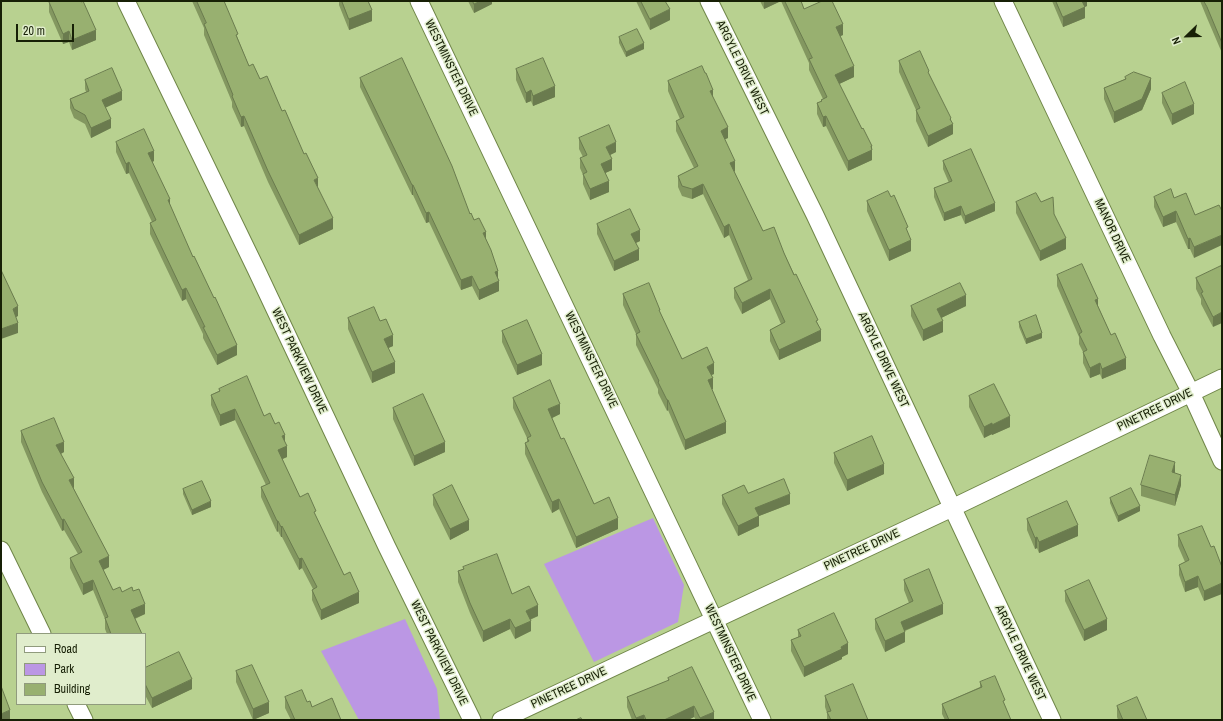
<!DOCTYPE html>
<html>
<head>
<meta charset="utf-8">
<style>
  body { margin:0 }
  #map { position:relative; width:1223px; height:721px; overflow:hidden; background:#b8d190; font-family:"Archivo Narrow",sans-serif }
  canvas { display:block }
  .frame { position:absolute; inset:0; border:2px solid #172006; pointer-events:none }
  .legend { position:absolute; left:16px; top:633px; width:130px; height:72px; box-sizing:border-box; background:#e0edcc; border:1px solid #909b7d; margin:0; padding:5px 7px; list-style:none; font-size:12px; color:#172006 }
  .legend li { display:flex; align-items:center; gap:8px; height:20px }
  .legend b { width:20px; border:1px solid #909b7d }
  .north { position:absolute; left:1167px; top:16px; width:40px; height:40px; -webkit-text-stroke:3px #e0edcc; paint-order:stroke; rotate:247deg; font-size:11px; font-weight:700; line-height:16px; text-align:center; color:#172006 }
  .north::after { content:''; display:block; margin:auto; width:14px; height:18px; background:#172006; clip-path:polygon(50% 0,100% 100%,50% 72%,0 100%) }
  .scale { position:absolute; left:16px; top:24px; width:58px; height:18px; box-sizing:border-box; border:2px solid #172006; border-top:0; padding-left:5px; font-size:12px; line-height:14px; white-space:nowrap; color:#172006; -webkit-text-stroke:3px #e0edcc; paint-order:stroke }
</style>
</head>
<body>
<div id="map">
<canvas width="1223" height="721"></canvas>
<div class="frame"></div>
<ul class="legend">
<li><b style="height:5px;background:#fff"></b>Road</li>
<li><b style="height:11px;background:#bb97e4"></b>Park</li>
<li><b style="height:11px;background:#98b070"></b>Building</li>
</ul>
<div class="north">N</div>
<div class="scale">20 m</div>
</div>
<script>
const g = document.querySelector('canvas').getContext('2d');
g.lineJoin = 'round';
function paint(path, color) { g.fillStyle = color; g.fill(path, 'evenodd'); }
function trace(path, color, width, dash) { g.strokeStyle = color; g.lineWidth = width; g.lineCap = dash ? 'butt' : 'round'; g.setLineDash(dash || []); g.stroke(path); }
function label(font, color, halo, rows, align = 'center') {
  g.font = font + ' "Archivo Narrow",sans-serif'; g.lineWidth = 3; g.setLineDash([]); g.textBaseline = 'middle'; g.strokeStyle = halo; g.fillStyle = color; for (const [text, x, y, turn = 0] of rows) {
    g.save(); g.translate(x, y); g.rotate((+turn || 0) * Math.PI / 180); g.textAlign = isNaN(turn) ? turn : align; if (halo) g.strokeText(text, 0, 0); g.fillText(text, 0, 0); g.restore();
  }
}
paint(new Path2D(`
  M653,518l31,67 -6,37 -84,40 -50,-98z
  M405,619l32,70 3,31h-81l-38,-69z`), '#bb97e4');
const minor = new Path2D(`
  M126,1l130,268 131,278 85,173
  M419,1l343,719
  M709,1l106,214 237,505
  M1003,1l159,335 29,57 31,68
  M1,550l41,84
  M76,704l8,16
  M501,720l451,-212 270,-130`);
trace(minor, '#6f8548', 19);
trace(minor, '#fff', 17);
paint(new Path2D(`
  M192,1h32l14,38 11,27 11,13 22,32 36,77 15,41 -34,16 -31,-63 -24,-56 -3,1 -9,-20v-5l-28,-67v-7z
  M339,1h29l4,20 -23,9 -10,-25z
  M468,1h24v3l-18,9z
  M636,1h29l5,19 -20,10z
  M760,1h41l3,8 39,26 -3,1 14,41 -15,7 33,64v12l-24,11 -22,-45 -3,1 -6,-13v-11l4,-1v-2l2,-1 -14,-29v-7l-28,-62 -17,8z
  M1052,1h35v5l-2,1v11l-22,9z
  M1200,1h22v52l-15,-35z
  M49,2l47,38 -24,10 -3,-8 -6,2 -14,-32z
  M619,37l25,12 -18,8 -7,-14z
  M899,61l30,13 22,47 2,13 -25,13 -12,-26v-11l-17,-38z
  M516,69l39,28 -22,9 -2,-5 -5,2 -10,-23z
  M1125,77l26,12 -9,21 -28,13 -10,-24v-11l21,-9z
  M360,78l110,136 4,6 12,19 12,40 1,12 -20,9 -7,-14 -11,4 -32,-68 -3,1 -13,-28h-1l-52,-108z
  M85,80l37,20 -17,8 6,20 -20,10 -6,-14 -11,-6 -4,-10v-9l16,-7 -1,-3z
  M668,81l45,17 15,40 -4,1 11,32 -1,1 29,59 21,22 34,71 3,17 -42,19 -9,-19v-11l11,-6 -11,-25 -28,15 -8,-16v-10l14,-8 -19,-45 -5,3 -21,-44 -11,5 -10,-3 -4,-9v-11l16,-8 -18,-37v-10l4,-2 -12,-28z
  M1162,93l32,21 -22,11 -10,-22z
  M579,138l37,14 -6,3 2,15 -7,3 4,19 -19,8 -7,-16v-9l-3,-7v-10l3,-1 -4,-8z
  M116,142l38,19 -2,1 18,45 67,148 -20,10 -14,-27v-4l-17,-35 -4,2 -32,-67v-11l2,-1 -23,-49 -3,1 -10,-22z
  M943,161l52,50 -30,13 -4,-9 -17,6 -10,-24v-9l15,-5 -6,-14z
  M891,197l17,36 3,18 -22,10 -22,-50v-10z
  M1154,197l20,1 21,17 -1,43 -4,-9h-2l-12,-27 -13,5 -9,-20z
  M1016,202h25l13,12 12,35 -26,12 -24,-48z
  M597,224l43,17 -4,2 3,17 -25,11 -17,-37z
  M1221,266l-8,61 -12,-23v-5l-5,-10v-11z
  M1057,275l41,31 28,63 -24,10 -2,-5 -10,4 -7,-15v-11l-4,-8v-7l-22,-51z
  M623,294l37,19 22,46 32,15 -3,1 2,14h-1l14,44 -41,17 -17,-40 -1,1 -9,-18v-4l-22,-44v-11l-13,-29z
  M911,306h55l-25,12 2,14 -20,9 -12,-25z
  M348,318l45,28 -5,2 7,25 -23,10 -24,-54z
  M1019,322l23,16 -16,6 -7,-17z
  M502,331l40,34 -25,10 -15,-33z
  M219,389l45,27 11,8 10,18 2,15 -5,2 18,38 16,20 28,58 15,28 -38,17 -9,-20v-10l1,-1 -11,-21 -3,2 -17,-33h-1l-3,-6 -1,1 -16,-35v-10l5,-2 -31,-65 -15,6 -9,-21v-10l8,-4z
  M969,396l41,31 -18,8v-1l-8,4 -15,-31z
  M513,398l47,16 -8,4 9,21 33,65 24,25 -42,19 -17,-39 -7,4 -27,-59v-11l2,-1v-4l-14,-30z
  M393,408l52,44 -31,14 -21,-47z
  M21,431l43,21 -3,2 13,35 35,78 -6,3 10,20 9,2 11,-1 12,23 -10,5 7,15h-35l-2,-5v-10l-12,-29 -10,5 -13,-27v-10l8,-4 -14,-24 -2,1 -20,-39 -21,-50z
  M834,453l50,21 -37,17 -13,-28z
  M1175,473l6,12 -6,21 -34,-10v-11z
  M183,489l28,18 -19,8 -9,-21z
  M748,493l42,11 -31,12v10l-21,10 -16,-32v-9z
  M433,495l36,35 -19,10 -17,-35z
  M1110,498l30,13 -22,11 -8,-19z
  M1027,519l51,17 -39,17 -2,-5 -2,1 -8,-19z
  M1178,535l33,12 -7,54 -6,-14 -13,5 -6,-17v-10l6,-3 -7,-16z
  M463,567l49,27 26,22 -8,4 1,11 -16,8 -5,-10 -27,13 -13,-29 -12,-31v-11l5,-2z
  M904,580l39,34 -38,17v11l-20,10 -10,-23v-10l34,-16 -5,-13z
  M1065,591l42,39 -23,11 -19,-40z
  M798,630l50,24 -6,3v2l-38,18 -13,-26v-11l7,-3z
  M145,668l47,21 -40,19 -7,-13z
  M236,671l33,42 -16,7 -17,-38z
  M668,678l46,42h-18l-2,-3 -6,3h-56l-5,-13v-10l41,-16z
  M980,682l25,24 6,14h-66l-3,-6v-10l38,-17z
  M825,696l43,24h-41v-7l-2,-6z
  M285,697l22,5 5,5 29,13h-50l-6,-12z
  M1117,706l30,14h-29l-1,-3z`), '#839760');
paint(new Path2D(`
  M481,1h11v3l-18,9v-9z
  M764,1h17l-17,8z
  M1081,1h6v5l-6,2z
  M1085,7v11l-22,9v-10z
  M670,9v11l-20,10v-11z
  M372,10v11l-23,9v-11z
  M843,24v11l-7,3v-11z
  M96,30v10l-24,10v-10z
  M69,31v11l-6,2v-10z
  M644,43v6l-18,8v-5z
  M854,66v11l-19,9v-11z
  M1151,78v11l-9,21 -28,13v-11z
  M555,86v11l-22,9v-10z
  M531,90v11l-5,2v-10z
  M713,90v10l-3,-9z
  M122,91v9l-20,9v-9z
  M1194,104v10l-22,11v-11z
  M244,116v10l-3,1v-10z
  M826,116v10l-3,1v-10z
  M951,118v7l2,-1v10l-25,13v-11z
  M111,119v9l-20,10v-10z
  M728,127v11l-7,3v-10z
  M616,142v10l-10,5v-10z
  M872,146v14l-24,11v-10z
  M154,151v10l-6,3v-11z
  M612,159v11l-11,5v-11z
  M735,161v10l-5,3v-11z
  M129,162v11l-3,1v-10z
  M318,178v10l-4,-8z
  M609,181v11l-19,8v-11z
  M703,184v10l-11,5v-10z
  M412,185h1v10h-1z
  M170,199v11l-2,-10z
  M995,203v8l-30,13v-8z
  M961,206v9l-17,6v-8z
  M1176,211v11l-13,5v-10z
  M429,212v10l-3,1v-10z
  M333,218v11l-34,16v-10z
  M729,224v11l-5,3v-11z
  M640,230v11l-9,4v-11z
  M486,232v10l-3,-9z
  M1222,235v10l-28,13v-11z
  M1066,238v11l-26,12v-10z
  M1190,238v11h-2v-10z
  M911,240v11l-22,10v-11z
  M639,249v11l-25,11v-10z
  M498,271v10l-3,-9z
  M472,276v10l-11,4v-10z
  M499,281v10l-20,9v-10z
  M186,288v11l-4,2v-11z
  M770,289v10l-28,15v-11z
  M966,295v11l-29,14v-11z
  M1098,299v10l-3,-9z
  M18,306v10l-5,3v-10z
  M1222,312v11l-9,4v-10z
  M943,321v11l-20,9v-11z
  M18,323v10l-17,6v-10z
  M821,330v11l-42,19v-10z
  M1042,333v5l-16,6v-5z
  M393,335v11l-9,4v-11z
  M237,345v10l-20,10v-10z
  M542,354v11l-25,10v-10z
  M1126,358v11l-24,10v-10z
  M395,362v11l-23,10v-11z
  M714,363v11l-7,3v-10z
  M1100,363v11l-10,4v-10z
  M713,378v11l-5,2v-11z
  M667,400h1v10l-1,1z
  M560,404v10l-12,6v-11z
  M235,409v11l-15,6v-11z
  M1010,416v11l-18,8v-10z
  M726,422v11l-41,17v-10z
  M992,423v11l-8,4v-11z
  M285,435v10l-3,-9z
  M64,442v10l-8,4v-11z
  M445,442v10l-31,14v-10z
  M287,446v11l-9,4v-11z
  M1175,462v11l-3,10v-11z
  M884,464v10l-37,17v-11z
  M1181,475v10l-6,21v-11z
  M74,478v11l-5,-9z
  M790,494v10l-31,12v10l-21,10v-10l17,-18z
  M559,499v10l-7,4v-11z
  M211,501v6l-19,8v-5z
  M1140,506v5l-22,11v-6z
  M618,518v11l-42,19v-11z
  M64,519v11l-2,1v-11z
  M469,520v10l-19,10v-11z
  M277,521h1v10l-1,1z
  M1078,525v11l-39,17v-11z
  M282,526v11h-1v-10z
  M1037,537v11l-2,1v-11z
  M109,556v11l-10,5v-11z
  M302,558v10l-3,2v-11z
  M1198,576v11l-13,5v-10z
  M93,580v10l-10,5v-11z
  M1222,583v11l-18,7v-10z
  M359,592v11l-38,17v-10z
  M145,604v10l-14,6v-10z
  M943,604v10l-42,18v-10z
  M538,605v11l-12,5v-10z
  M510,619v10l-27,13v-11z
  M1107,619v11l-23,11v-11z
  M531,621v10l-16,8v-11z
  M905,632v10l-20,10v-11z
  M848,643v11l-6,3v2l-38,18v-10z
  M192,679v10l-40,19v-10z
  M269,702v11l-16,7v-11z
  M694,706v11l-6,3h-24z
  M10,710v10h-9v-6z
  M714,712v8h-14v-2z
  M644,715v5h-8v-2z`), '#6a7b4e');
const building = new Path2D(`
  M51,1h29l1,1 2,-1 13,29 -24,10 -3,-9 -6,3 -14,-32z
  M197,1h27l14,33 -2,1 13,31 4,-2 7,15 7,-3 15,35 3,-1 19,44 2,-1 12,25 -4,2 19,38 -34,17 -31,-64 -24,-55 -3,1 -9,-21 1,-1 -29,-71 2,-1z
  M342,1h26l4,9 -23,9z
  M473,1h8l-7,3z
  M641,1h24l5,8 -20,10z
  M785,1h16l3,8 18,-8h10l11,23 -7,3 18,39 -19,9 27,54 1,-1 9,18h-1l1,4 -24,11 -22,-45 -3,1 -6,-14 5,-2 -1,-1 6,-3 -18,-38 3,-1z
  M1056,1h26l3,6 -22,10z
  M1204,1h18v42l-15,-36z
  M637,29l7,14 -18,9 -7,-15z
  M920,51l9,20 -1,1 23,46 -1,1 3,5 -25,12 -12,-26 4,-2 -21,-47z
  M402,58l50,108 18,48 1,-1 3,7 5,-2 7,14 -3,1 8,17 7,21 -3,1 4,9 -20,9 -7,-14 -11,4 -32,-68 -3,1 -13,-28h-1l-52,-107z
  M543,58l12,28 -22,10 -2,-6 -5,3 -10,-24z
  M702,66l3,7h1l7,17 -3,1 18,36 -7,4 14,30 -5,2 33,68 11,-4 10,26 10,22 2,-1 22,46 -2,1 5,9 -42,20 -9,-20 15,-8 -15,-33 -28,14 -8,-15 18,-9 -23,-55 -5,3 -21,-43 -11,5 -10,-3 -4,-10 20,-10 -22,-45 8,-4 -16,-36z
  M112,68l10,23 -20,9 9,19 -20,9 -6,-13 -11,-6 -4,-10 19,-8 -4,-11z
  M1134,72l17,6 -9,21 -28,13 -10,-24 22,-9 -1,-2z
  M1185,82l9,22 -22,10 -10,-21z
  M609,125l7,17 -10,5 6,12 -11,5 8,17 -19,8 -7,-15 4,-2 -7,-14 7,-3 -8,-17z
  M144,129l10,22 -6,2 22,46 -2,1 25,57 1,-1 20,42 1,-1 22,48 -20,10 -14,-28h2l-19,-39 -4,2 -32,-67 6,-3 -27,-58 -3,2 -10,-22z
  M971,149l24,54 -30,13 -4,-10 -17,7 -10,-25 18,-7 -9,-20z
  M1171,189l3,9 12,-5 9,22 24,-10 3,6v24l-28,12 -4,-9 -2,1 -12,-28 -13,6 -9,-20z
  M888,191l3,6 3,-2 14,32 -2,1 5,12 -22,10 -22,-49z
  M1036,193l5,9 12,-5 1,17 12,24 -26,13 -24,-49z
  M630,209l10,21 -9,4 8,15 -25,12 -17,-37z
  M1082,264l16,35 -3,1 16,35 4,-2 11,25 -24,11 -2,-6 -10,5 -7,-16 4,-2 -8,-16 3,-2 -25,-57z
  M1221,266l1,3v43l-9,5 -12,-24 2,-1 -7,-14z
  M1,270l17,36 -5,3 5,14 -17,6z
  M649,283l11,27h-1l23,49 25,-12 7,16 -7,4 6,11 -5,2 18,42 -41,18 -17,-40h-1l-9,-18 1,-1 -23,-47 4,-2 -17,-38z
  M960,283l6,12 -29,14 6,12 -20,9 -12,-24z
  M374,307l6,14 6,-2 7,16 -9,4 11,23 -23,10 -24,-54z
  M1036,315l6,18 -16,6 -7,-17z
  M527,320l15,34 -25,11 -15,-34z
  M247,376l17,40 6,-3 5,11 4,-2 6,13 -3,1 5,10 -9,4 22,47 8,-4 8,18 -2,1 30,63 6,-3 9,20 -38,18 -9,-20 5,-3 -15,-29 -3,1 -17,-33 -1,1 -3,-6h-1l-16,-34 9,-4 -35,-74 -15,6 -9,-20 9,-4 -1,-2z
  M550,380l10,24 -12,5 13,30 3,-1 30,66 15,-7 9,21 -42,19 -17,-38 -7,3 -27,-59 4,-2 -2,-3 4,-2 -18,-38z
  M994,384l16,32 -18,9v-2l-8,4 -15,-31z
  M423,394l22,48 -31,14 -21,-48z
  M54,418l10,24 -8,3 18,33 -5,2 40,76 -10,5 14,29 7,-3 2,5 10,-5 1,4 6,-2 6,15 -14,6 11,24h-31l-6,-16 3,-1 -15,-37 -10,4 -13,-26 12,-6 -18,-33 -2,1 -20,-38 -21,-51z
  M872,436l12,28 -37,16 -13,-27z
  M1150,455l25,7 -3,10 9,3 -6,20 -34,-10z
  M784,479l6,15 -35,14 4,8 -21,10 -16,-31 22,-10 4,8z
  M202,481l9,20 -19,9 -9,-21z
  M452,485l17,35 -19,9 -17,-34z
  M1131,488l9,18 -22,10 -8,-18z
  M1067,501l11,24 -39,17 -2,-5 -2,1 -8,-19z
  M1202,526l9,21 3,-1 8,21v16l-18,8 -6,-15 -13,6 -6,-17 10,-5 -11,-25z
  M497,554l15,40 17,-8 9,19 -12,6 5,10 -16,7 -5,-9 -27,12 -13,-28 -12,-32 6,-2 -1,-2z
  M929,569l14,35 -42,18 4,10 -20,9 -10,-22 38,-18 -9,-21z
  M1089,580l18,39 -23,11 -19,-39z
  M834,613l14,30 -7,4 1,2 -38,18 -13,-27 10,-4 -3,-6z
  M179,652l13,27 -40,19 -7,-14v-16z
  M252,665l17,37 -16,7 -17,-38z
  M692,667l22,45 -14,6 -6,-12 -30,14h-18l-2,-5 -8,3 -9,-21 42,-17 -1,-2z
  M995,676l10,24 -2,1 8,19h-62l-7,-16 40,-17 -2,-5z
  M853,684l15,36h-37l-4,-8 4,-1 -6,-15z
  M1,686l9,24 -9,4z
  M302,690l5,12 3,-1 2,6 20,-9 9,22h-46l-10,-23z
  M1137,697l10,23h-24l-6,-14z
  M581,718l1,2h-6z`);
paint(building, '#98b070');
trace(building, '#6a7b4e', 1);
label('12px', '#172006', '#e0edcc', [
  ["WESTMINSTER DRIVE",451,68,64],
  ["ARGYLE DRIVE WEST",742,68,64],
  ["MANOR DRIVE",1112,231,65],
  ["WESTMINSTER DRIVE",591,360,64],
  ["ARGYLE DRIVE WEST",883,360,65],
  ["WEST PARKVIEW DRIVE",299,361,65],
  ["PINETREE DRIVE",1155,410,-26],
  ["PINETREE DRIVE",862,550,-25],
  ["WEST PARKVIEW DRIVE",439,653,64],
  ["WESTMINSTER DRIVE",730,653,65],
  ["ARGYLE DRIVE WEST",1020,653,65],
  ["PINETREE DRIVE",569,688,-25]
]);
</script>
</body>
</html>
